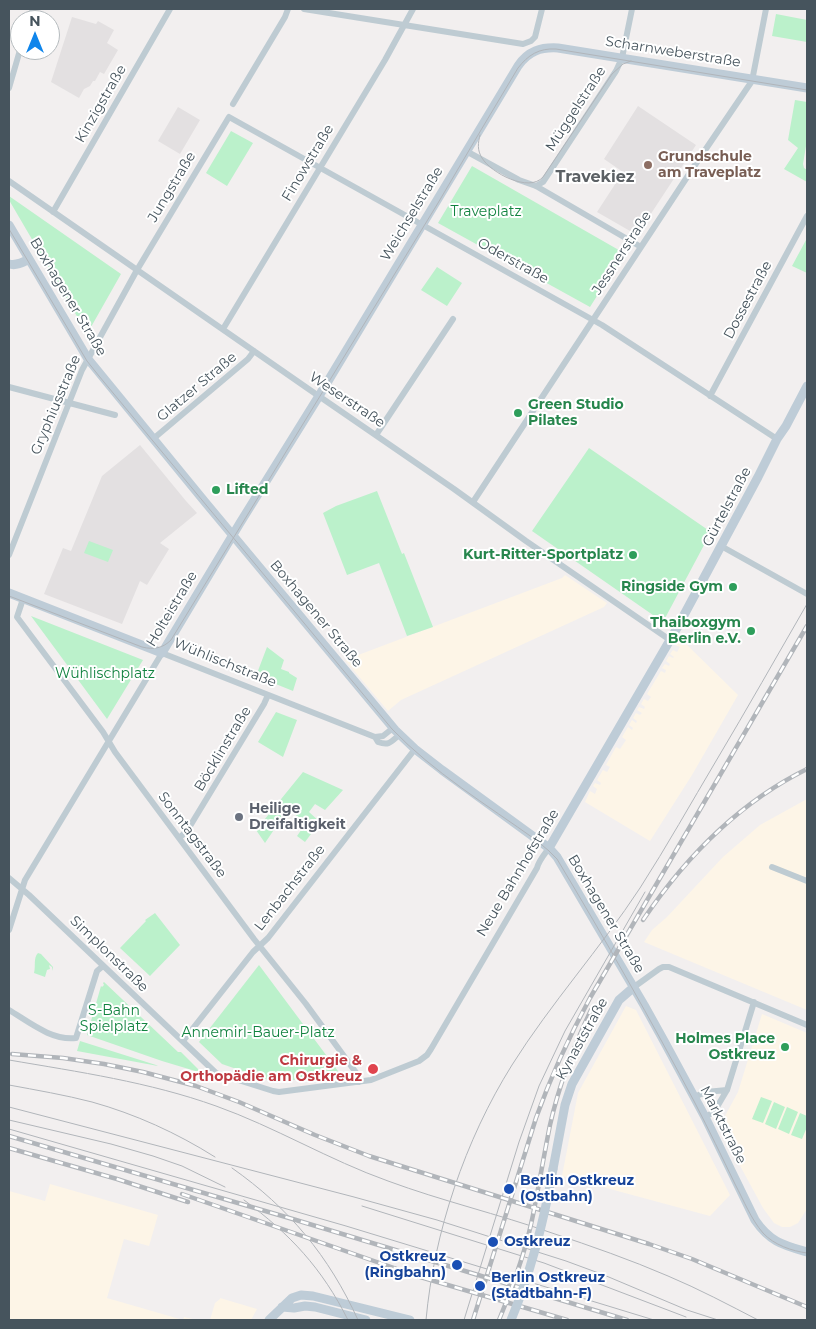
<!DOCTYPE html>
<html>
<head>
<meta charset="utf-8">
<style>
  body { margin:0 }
  #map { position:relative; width:816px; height:1329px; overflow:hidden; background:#f2efef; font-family:Montserrat,sans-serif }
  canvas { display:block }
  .frame { position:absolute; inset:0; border:10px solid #46545d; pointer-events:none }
  .north { position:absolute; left:10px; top:10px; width:50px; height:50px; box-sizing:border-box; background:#fff; border:1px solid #b5bbbe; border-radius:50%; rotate:0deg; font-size:14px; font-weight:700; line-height:20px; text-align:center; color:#46545d }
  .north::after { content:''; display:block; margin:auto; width:18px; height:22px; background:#0f85eb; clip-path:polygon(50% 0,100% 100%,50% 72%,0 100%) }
</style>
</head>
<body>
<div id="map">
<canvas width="816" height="1329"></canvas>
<div class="frame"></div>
<div class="north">N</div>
</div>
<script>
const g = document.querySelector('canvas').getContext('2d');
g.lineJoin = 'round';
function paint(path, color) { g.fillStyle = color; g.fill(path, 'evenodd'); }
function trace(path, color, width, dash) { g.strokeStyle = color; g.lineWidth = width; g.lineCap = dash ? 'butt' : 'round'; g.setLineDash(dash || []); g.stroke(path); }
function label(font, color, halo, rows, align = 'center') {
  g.font = font + ' Montserrat,sans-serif'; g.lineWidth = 4; g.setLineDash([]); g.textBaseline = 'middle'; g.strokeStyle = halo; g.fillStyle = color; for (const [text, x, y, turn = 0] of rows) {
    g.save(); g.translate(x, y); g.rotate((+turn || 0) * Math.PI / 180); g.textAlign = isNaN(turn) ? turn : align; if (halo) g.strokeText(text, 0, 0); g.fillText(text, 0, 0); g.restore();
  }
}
paint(new Path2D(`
  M565,575l42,28 -3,4 -203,93 -13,11 -43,-51 217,-82z
  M677,641l4,2 2,-2 55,54 -46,80 -42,66 -65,-39 5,-11 5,3 2,-5 -4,-3 2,-3 5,2 1,-2 -4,-3 6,-10 4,2 3,-5 -4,-2 10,-18 4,2 6,-9 -4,-3 6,-10 4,3 1,-2 -4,-3 3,-5 4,3 1,-2 -4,-3 3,-5 4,2 2,-2 -5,-3 2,-3 5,2 1,-2 -4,-3 3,-5 4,2 3,-4 -4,-3 14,-23 4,2 1,-3 -4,-2 3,-4 4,2 1,-2 -4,-3 3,-5 4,2 1,-1 -4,-3 3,-4 4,2 3,-5 -5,-2z
  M807,799v211l-163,-68 8,-12 15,-13 56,-60 37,-32z
  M626,1006l10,4 94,185 -20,21 -148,-40 16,-83z
  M762,1014l45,19v176l-9,14 -8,4h-8l-8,-4 -11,-15 -44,-81 19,-35z
  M50,1184l108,31 -9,31 -25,-7 -17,59 76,22 1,-3 13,3h-188v-129l36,10z
  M220,1299v-1l37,11 -6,11h-41l5,-17z`), '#fdf5e7');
paint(new Path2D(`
  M72,17l24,7 2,-3 16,9 -7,13 11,7 -14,24 -4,-2 -5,9h-2l-3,5 -6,3 -5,9 -28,-16z
  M638,106l58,39 -59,90 -40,-23 26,-40 -19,-13z
  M178,107l22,13 -20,34 -22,-13z
  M140,445l46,56 11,12 -37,30 9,6 -22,36 -7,-4 -18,43 -78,-30 19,-46 8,3 31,-75z`), '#e3e0e1');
paint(new Path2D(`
  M776,14l31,6v22l-35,-6z
  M795,100l12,2v38l-4,24 1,4 3,2v12l-23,-13 14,-21 -10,-8z
  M231,131l22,12 -26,43 -21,-13z
  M472,166l152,87 -34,54 -152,-84z
  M9,196l112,78 -30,53v-3h-1v1h-3l-2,5 -76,-130z
  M806,240l1,1v32l-15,-7z
  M437,267l25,16 -15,23 -26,-16z
  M589,448l122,84 -48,90 -131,-91z
  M377,491l25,63 2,-1 29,74 -26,9 -28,-73 -32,12 -24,-62 13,-7z
  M89,541l24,9 -5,12 -24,-9z
  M31,616l112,44 -36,59z
  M267,647l17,13 -3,9 8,3v1l8,5 -4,13 -37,-15z
  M276,712l21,8 -14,37 -25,-15z
  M303,772l40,18 -18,20 -10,-6 -6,8 11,10 -15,20 -8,-6 9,-13 -18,-14 -23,34 -9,-13z
  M155,913l25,32 -30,31 -30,-28 26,-27 -1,-1z
  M38,953l3,1 12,13 -1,4v-4l-3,-2 1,4 -3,1 -2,7 -11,-4c2,-7 -1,-15 4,-20z
  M259,965l82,110 -67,7 -52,-18 -23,-22z
  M104,982l74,70h3l21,21 -40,-12 -75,-26 14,-49 1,1 2,-2 -1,-2z
  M80,1041l76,24 2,1 -81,-15z
  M761,1097l11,4 -9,22 -11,-4z
  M774,1102l11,5 -9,22 -11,-5z
  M787,1107l11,5 -9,22 -11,-5z
  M800,1113l7,3v11l-5,12 -11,-4z`), '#bbf1cb');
trace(new Path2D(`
  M304,9l219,35 8,-3 4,-4 7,-28
  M29,20l4,-11
  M9,88l11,-38
  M233,104l52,-87 3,-8
  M466,151l53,29 17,6 105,61
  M9,181l301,209 144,99 72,52 144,99
  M536,186l7,-4 73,-111 6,-13 10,-49
  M53,212l117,-203
  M223,329l162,-269 28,-51
  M9,387l106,28
  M710,396l97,-180
  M376,435l77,-116
  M153,439l95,-80 6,-8
  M473,502l224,-340 55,-81 14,-72
  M721,546l86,48
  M9,555l73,-185 55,-100 92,-153 373,208 175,114
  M23,599l-6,18 86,115 12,20 139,187 52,65 51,70 2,8
  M375,737l8,-1 10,-8
  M179,838l8,-7 77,-127 4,-9
  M772,867l35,14
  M9,878l20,17 187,178 57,18 6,1 92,-12 48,-19 8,-6 4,-6 106,-181c2,-8 7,-13 12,-20
  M9,930l16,-50 137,-227 213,84 3,5c11,4 13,0 21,-7
  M634,987l25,-18 4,-2h6l138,58
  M9,1010c20,12 43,31 67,28l21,-67 6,-5
  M183,1041l70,-89 15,-14 147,-189
  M694,1097l12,-5 21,-2
  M705,1117l9,-5 13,-22 27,-88`), '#becbd2', 6);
trace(new Path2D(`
  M9,225l79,134 117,143 190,228 20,19 27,21 107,78 8,9 87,148 20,36 41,76 50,103c15,22 28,25 52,32
  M9,264c7,2 13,-1 20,-5
  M9,593l153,60 78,-130 79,-127 199,-330c10,-15 23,-19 40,-18l249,40
  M549,848l128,-220 81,-151 19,-38 9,-13 21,-40
  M553,1169l12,-64 7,-21 47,-84 15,-13
  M282,1307l12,1 11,-2 10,1 51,13
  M269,1320l23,-22 9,-3 12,1 97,24`), '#beccd7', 9);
trace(new Path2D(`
  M480,135c-2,8 -3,15 2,23 9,15 47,35 61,19l69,-103 11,-10 8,-3
  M9,229l78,132 12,15 293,353c41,43 95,76 144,111l13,11 8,8c48,80 94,161 138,244 14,27 27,54 40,81 9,17 16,35 28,49 11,12 29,18 44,20
  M9,596l133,51c12,3 21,1 29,-7l267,-437 43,-73 37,-62c10,-13 21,-20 38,-19l251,41
  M9,1060c70,12 140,22 207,46 59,21 113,54 172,75 54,20 110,33 164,52 39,13 79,27 116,43 31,13 61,29 90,44
  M9,1085c27,5 56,10 83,17 43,12 85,31 123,55
  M9,1107l345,90 83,23 129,41 38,14 83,35 31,10
  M9,1120l102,24 42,12 29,10 43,21
  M9,1129l337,97 308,94
  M232,1168c57,40 97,88 126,152
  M244,1200c46,34 78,68 104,120
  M362,1206l182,57 142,54
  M426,1320c8,-88 39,-180 86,-255 39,-62 88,-116 128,-177 27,-42 51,-85 76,-127 31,-52 61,-105 91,-157
  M464,1320l55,-178 20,-56 26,-55 80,-139`), '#b1b5ba', 1);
const rail = new Path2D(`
  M643,920c42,-62 97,-118 164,-151
  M12,1054l51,4 41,6 39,8 53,14 43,16 76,33 54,21 280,88 43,15 115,48
  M9,1136l287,84 331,100
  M9,1148l108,31 71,23
  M182,1194l235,82 150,44
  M473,1320l63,-202c15,-42 33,-81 54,-120l217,-372
  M499,1320c14,-34 27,-69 34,-105 6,-30 11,-60 17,-90 9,-40 24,-79 41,-115`);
trace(rail, '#b1b5ba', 4.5);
trace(rail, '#fff', 2.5, [8]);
trace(new Path2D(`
  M511,1320c20,-48 33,-99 42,-151`), '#beccd7', 9);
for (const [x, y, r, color] of [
  [648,165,5,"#8d6e63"],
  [518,413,5,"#2e9e5b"],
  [216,490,5,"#2e9e5b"],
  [633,555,5,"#2e9e5b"],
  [733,587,5,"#2e9e5b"],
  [751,631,5,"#2e9e5b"],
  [239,817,5,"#6b7280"],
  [785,1047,5,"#2e9e5b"],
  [373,1069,6,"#e0444e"],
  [509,1189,6,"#1a4fb4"],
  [493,1242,6,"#1a4fb4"],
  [457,1265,6,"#1a4fb4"],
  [480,1286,6,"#1a4fb4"]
]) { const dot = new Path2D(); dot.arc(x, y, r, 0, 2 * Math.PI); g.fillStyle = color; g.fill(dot); trace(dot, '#fff', 2); }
label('14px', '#46545d', '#fff', [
  ["Scharnweberstraße",673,52,9],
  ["Kinzigstraße",101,104,-60],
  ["Müggelstraße",576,109,-57],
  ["Finowstraße",308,163,-59],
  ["Jungstraße",172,187,-59],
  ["Weichselstraße",412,214,-59],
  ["Jessnerstraße",622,253,-57],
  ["Oderstraße",513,261,29],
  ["Boxhagener Straße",68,297,59],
  ["Dossestraße",748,300,-62],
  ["Glatzer Straße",197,387,-40],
  ["Weserstraße",347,400,34],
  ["Gryphiusstraße",56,405,-67],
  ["Gürtelstraße",727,507,-62],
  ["Holteistraße",172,609,-59],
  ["Boxhagener Straße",316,614,50],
  ["Wühlischstraße",225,663,22],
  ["Böcklinstraße",223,749,-59],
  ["Sonntagstraße",192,835,53],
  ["Neue Bahnhofstraße",518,873,-59],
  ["Lenbachstraße",290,888,-52],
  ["Boxhagener Straße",606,914,59],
  ["Simplonstraße",109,954,44],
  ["Kynaststraße",582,1039,-61],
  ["Marktstraße",723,1125,63]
]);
label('bold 14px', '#785e54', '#fff', [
  ["Grundschule",658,157],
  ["am Traveplatz",658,173]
], 'left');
label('14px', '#128340', '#fff', [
  ["Traveplatz",486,212],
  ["Wühlischplatz",105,674],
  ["S-Bahn",114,1011],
  ["Spielplatz",114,1027],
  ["Annemirl-Bauer-Platz",258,1033]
]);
label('bold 14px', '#27864d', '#fff', [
  ["Green Studio",528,405,"left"],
  ["Pilates",528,421,"left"],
  ["Lifted",226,490,"left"],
  ["Kurt-Ritter-Sportplatz",623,555],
  ["Ringside Gym",723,587],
  ["Thaiboxgym",741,623],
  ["Berlin e.V.",741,639],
  ["Holmes Place",775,1039],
  ["Ostkreuz",775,1055]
], 'right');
label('bold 14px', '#5b616d', '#fff', [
  ["Heilige",249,809],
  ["Dreifaltigkeit",249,825]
], 'left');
label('bold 14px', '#be3a42', '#fff', [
  ["Chirurgie &",362,1061],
  ["Orthopädie am Ostkreuz",362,1077]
], 'right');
label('bold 14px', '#164399', '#fff', [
  ["Berlin Ostkreuz",520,1181],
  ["(Ostbahn)",520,1197],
  ["Ostkreuz",504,1242],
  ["Ostkreuz",446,1257,"right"],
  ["(Ringbahn)",446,1273,"right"],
  ["Berlin Ostkreuz",491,1278],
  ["(Stadtbahn-F)",491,1294]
], 'left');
label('bold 16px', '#5b6064', '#fff', [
  ["Travekiez",595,177]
]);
</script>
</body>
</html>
